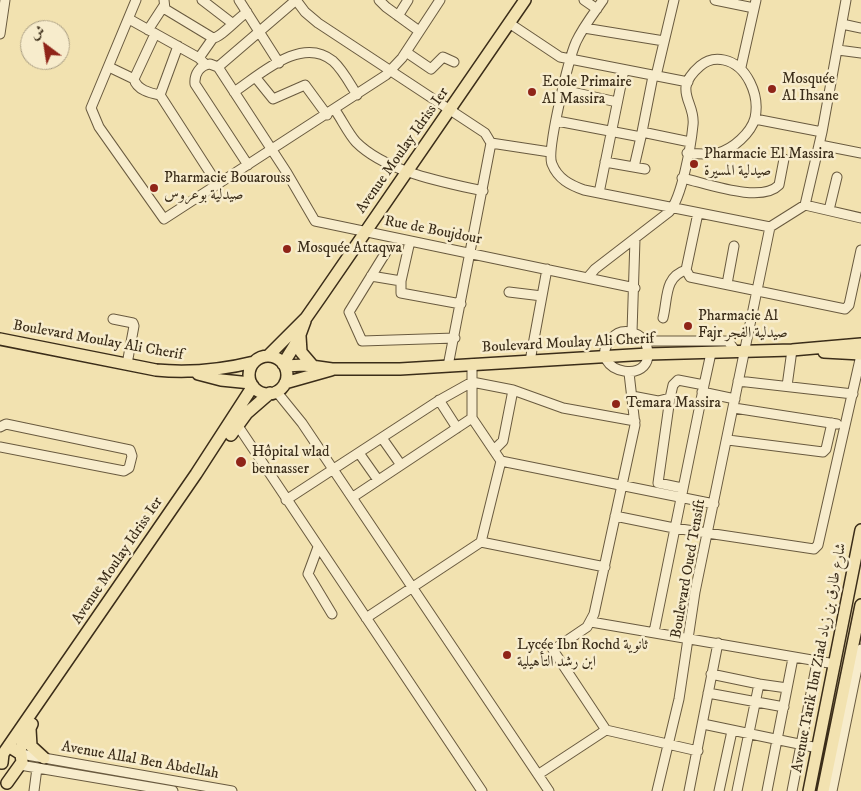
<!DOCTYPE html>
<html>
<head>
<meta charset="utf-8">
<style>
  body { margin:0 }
  #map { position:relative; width:861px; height:791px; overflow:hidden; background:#f2e2b0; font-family:"IM FELL DW Pica",Amiri,serif }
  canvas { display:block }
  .north { position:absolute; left:20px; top:20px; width:50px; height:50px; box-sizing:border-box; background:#f7eccc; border:1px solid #aca084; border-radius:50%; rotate:329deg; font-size:14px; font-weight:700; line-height:20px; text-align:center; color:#3b2d19 }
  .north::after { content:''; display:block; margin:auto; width:18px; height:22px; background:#8f2418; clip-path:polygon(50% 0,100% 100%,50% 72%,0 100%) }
</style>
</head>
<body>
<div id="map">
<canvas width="861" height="791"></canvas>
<div class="north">ش</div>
</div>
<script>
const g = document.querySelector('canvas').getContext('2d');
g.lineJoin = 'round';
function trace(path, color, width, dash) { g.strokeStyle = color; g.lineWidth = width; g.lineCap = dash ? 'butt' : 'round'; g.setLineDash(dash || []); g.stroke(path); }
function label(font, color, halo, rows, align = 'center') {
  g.font = font + ' "IM FELL DW Pica",Amiri,serif'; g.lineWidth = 5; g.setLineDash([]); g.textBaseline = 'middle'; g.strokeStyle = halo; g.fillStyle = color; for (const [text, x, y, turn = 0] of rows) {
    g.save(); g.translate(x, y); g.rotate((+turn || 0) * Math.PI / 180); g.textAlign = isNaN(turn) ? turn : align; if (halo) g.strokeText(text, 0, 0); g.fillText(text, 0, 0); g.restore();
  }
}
const minor = new Path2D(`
  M136,0l-45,108 8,19 65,92 222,-144 16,-17 38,-58
  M164,0l1,9 48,29
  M202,0l30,23
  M239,0l40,63
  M296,0l9,12 13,11 167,110 6,10 -43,223
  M379,0l7,7 33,24
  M584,0l13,9
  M603,0c-9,13 -20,27 -27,42 -7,16 -30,109 -24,122 6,15 18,21 32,26l186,37 35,-22 56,13
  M715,0l39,8
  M398,16l10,-16
  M129,19l70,39 6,6
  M509,23l51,34 128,25
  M842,24l19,4
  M584,28l80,13
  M148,30l15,-23
  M0,34l5,-34
  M155,34l-21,45c3,11 16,14 26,16
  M178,46l-18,49 58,90
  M838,50l23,3
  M406,52l25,17 12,-12 11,5
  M199,58l14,-20c7,0 25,-20 34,-26
  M109,67l25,12
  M218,67l69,106 28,48 320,67
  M218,67l-8,-3c-10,1 -16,10 -15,20l53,81
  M218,67l78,-67
  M741,67l15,-67
  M656,76l18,-76
  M256,78l17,21 32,-14 22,30
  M563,90l54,12
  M234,92c26,-17 67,-57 99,-31 10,9 17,23 24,34
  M335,110c7,10 13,23 21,32 30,30 87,40 127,49
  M755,119l67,13
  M557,121l84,16 1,-5 48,10
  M642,132l11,-56
  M491,143l59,9
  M820,145l41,8
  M605,162l40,7
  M634,167l7,-30
  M682,178c24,5 79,26 97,7l5,-26
  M599,193l25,-123
  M805,205l17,-73 24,-132
  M829,210l8,-33
  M698,213l-12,57 4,7 155,32 4,-4 12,-55
  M410,241l-9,40v12l60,11
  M386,252l-37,60 13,29 93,-3
  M371,276l30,5
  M589,276l6,-7 74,-57c13,-14 22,-67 24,-87 3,-23 -22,-34 7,-59 7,-6 15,-8 24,-6 23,5 36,35 31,58 -4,15 -22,31 -37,35 -10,2 -21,1 -31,0
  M727,284l7,-38
  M509,292l33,4
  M663,318c5,-20 1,-41 23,-48
  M113,319l20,4 1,3 -7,38
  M632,332l3,-93
  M645,341c19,49 -63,32 -34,-2 10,-12 25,-8 34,2h83l8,11
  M530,361l17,-92
  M629,373l6,52 -41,189 -7,13 -34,23 53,80 92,21
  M738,381l115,13
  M704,385l7,-32
  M787,386l5,-36
  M276,391l26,32 247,368
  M702,392l33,7
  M632,396l26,5 12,-3 3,-13 5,-5 26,5 -50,247
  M670,398l-12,85 24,5
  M439,400l18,28
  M734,408l103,16
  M238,426l244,365
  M0,427l6,-3 124,26 2,6 -3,12 -5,3 -124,-24
  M382,438l19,27
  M728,440l95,12 3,-3 6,-26
  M494,450l9,-9 10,-51
  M359,453l19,27
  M501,461l213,43
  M353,497l119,-79
  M286,500l152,-99 34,-19 41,8 50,18 72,13
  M615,516l59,12 140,21 4,-4 43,-190
  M481,542l124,25
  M318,547l-10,27 24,40
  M366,618l115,-76 20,-81 -29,-43v-54
  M591,622l244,42
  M711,674l48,10 -22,107
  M759,684l28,4
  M708,693l76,14
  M703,724l115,24
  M21,754l211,37
  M20,765l153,26
  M539,774l67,-44
  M34,791l3,-23
  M657,791l22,-92 16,-107 75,-365
  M689,791l29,-148
  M719,791l13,-60
  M767,791l26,-133
  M792,791l25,-129
  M832,791l29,-142`);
const major = new Path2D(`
  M300,336l1,16 12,14
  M0,339l156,31c33,3 66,0 98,-8
  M824,352l37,2
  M268,356l38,-38 14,-20 205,-298
  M249 375a19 19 0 1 1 38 0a19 19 0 1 1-38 0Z
  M283,364l15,-24 7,-19
  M285,366l19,-1 28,4h68l248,-15 144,-4 69,-6
  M198,374l23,6 30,3
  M285,383l46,-13
  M231,435l16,-22 23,-20
  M30,729l1,17 13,12
  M19,752l13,-28
  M2,763l1,-9 193,-280 57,-88
  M7,783l15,-21 -1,-8 -8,-5
  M809,791l52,-261
  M823,791l38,-186`);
trace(minor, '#695a3f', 11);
trace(major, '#3b2d19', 14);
trace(minor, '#f7eccc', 9);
trace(major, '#f2e2b0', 11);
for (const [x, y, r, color] of [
  [772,89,5,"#8f2418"],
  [532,92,5,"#8f2418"],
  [694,164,5,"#8f2418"],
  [154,188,5,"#8f2418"],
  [287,249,5,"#8f2418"],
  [688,326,5,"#8f2418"],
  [616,404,5,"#8f2418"],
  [241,462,6,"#8f2418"],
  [507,655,5,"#8f2418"]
]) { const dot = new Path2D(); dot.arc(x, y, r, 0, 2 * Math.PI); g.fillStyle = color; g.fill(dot); trace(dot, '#f7eccc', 2); }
label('15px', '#3b2d19', '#f7eccc', [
  ["Mosquée",782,80],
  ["Al Ihsane",782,97],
  ["Ecole Primaire",542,83],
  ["Al Massira",542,100],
  ["Pharmacie El Massira",704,155],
  ["صيدلية المسيرة",704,172],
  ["Pharmacie Bouarouss",164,179],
  ["صيدلية بوعروس",164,196],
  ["Mosquée Attaqwa",297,249],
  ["Pharmacie Al",698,317],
  ["Fajr صيدلية الفجر",698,334],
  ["Temara Massira",626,404],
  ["Hôpital wlad",252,453],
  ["bennasser",252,470],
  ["Lycée Ibn Rochd ثانوية",517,646],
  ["ابن رشد التأهيلية",517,663]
], 'left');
label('15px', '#3b2d19', '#f7eccc', [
  ["Avenue Moulay Idriss Ier",403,151,-55],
  ["Rue de Boujdour",433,231,11],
  ["Boulevard Moulay Ali Cherif",98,341,10],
  ["Boulevard Moulay Ali Cherif",568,344,-3],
  ["Avenue Moulay Idriss Ier",118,561,-56],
  ["Boulevard Oued Tensift",689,569,-80],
  ["Avenue Tarik Ibn Ziad شارع طارق بن زياد",820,658,-79],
  ["Avenue Allal Ben Abdellah",140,761,10]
]);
</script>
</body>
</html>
